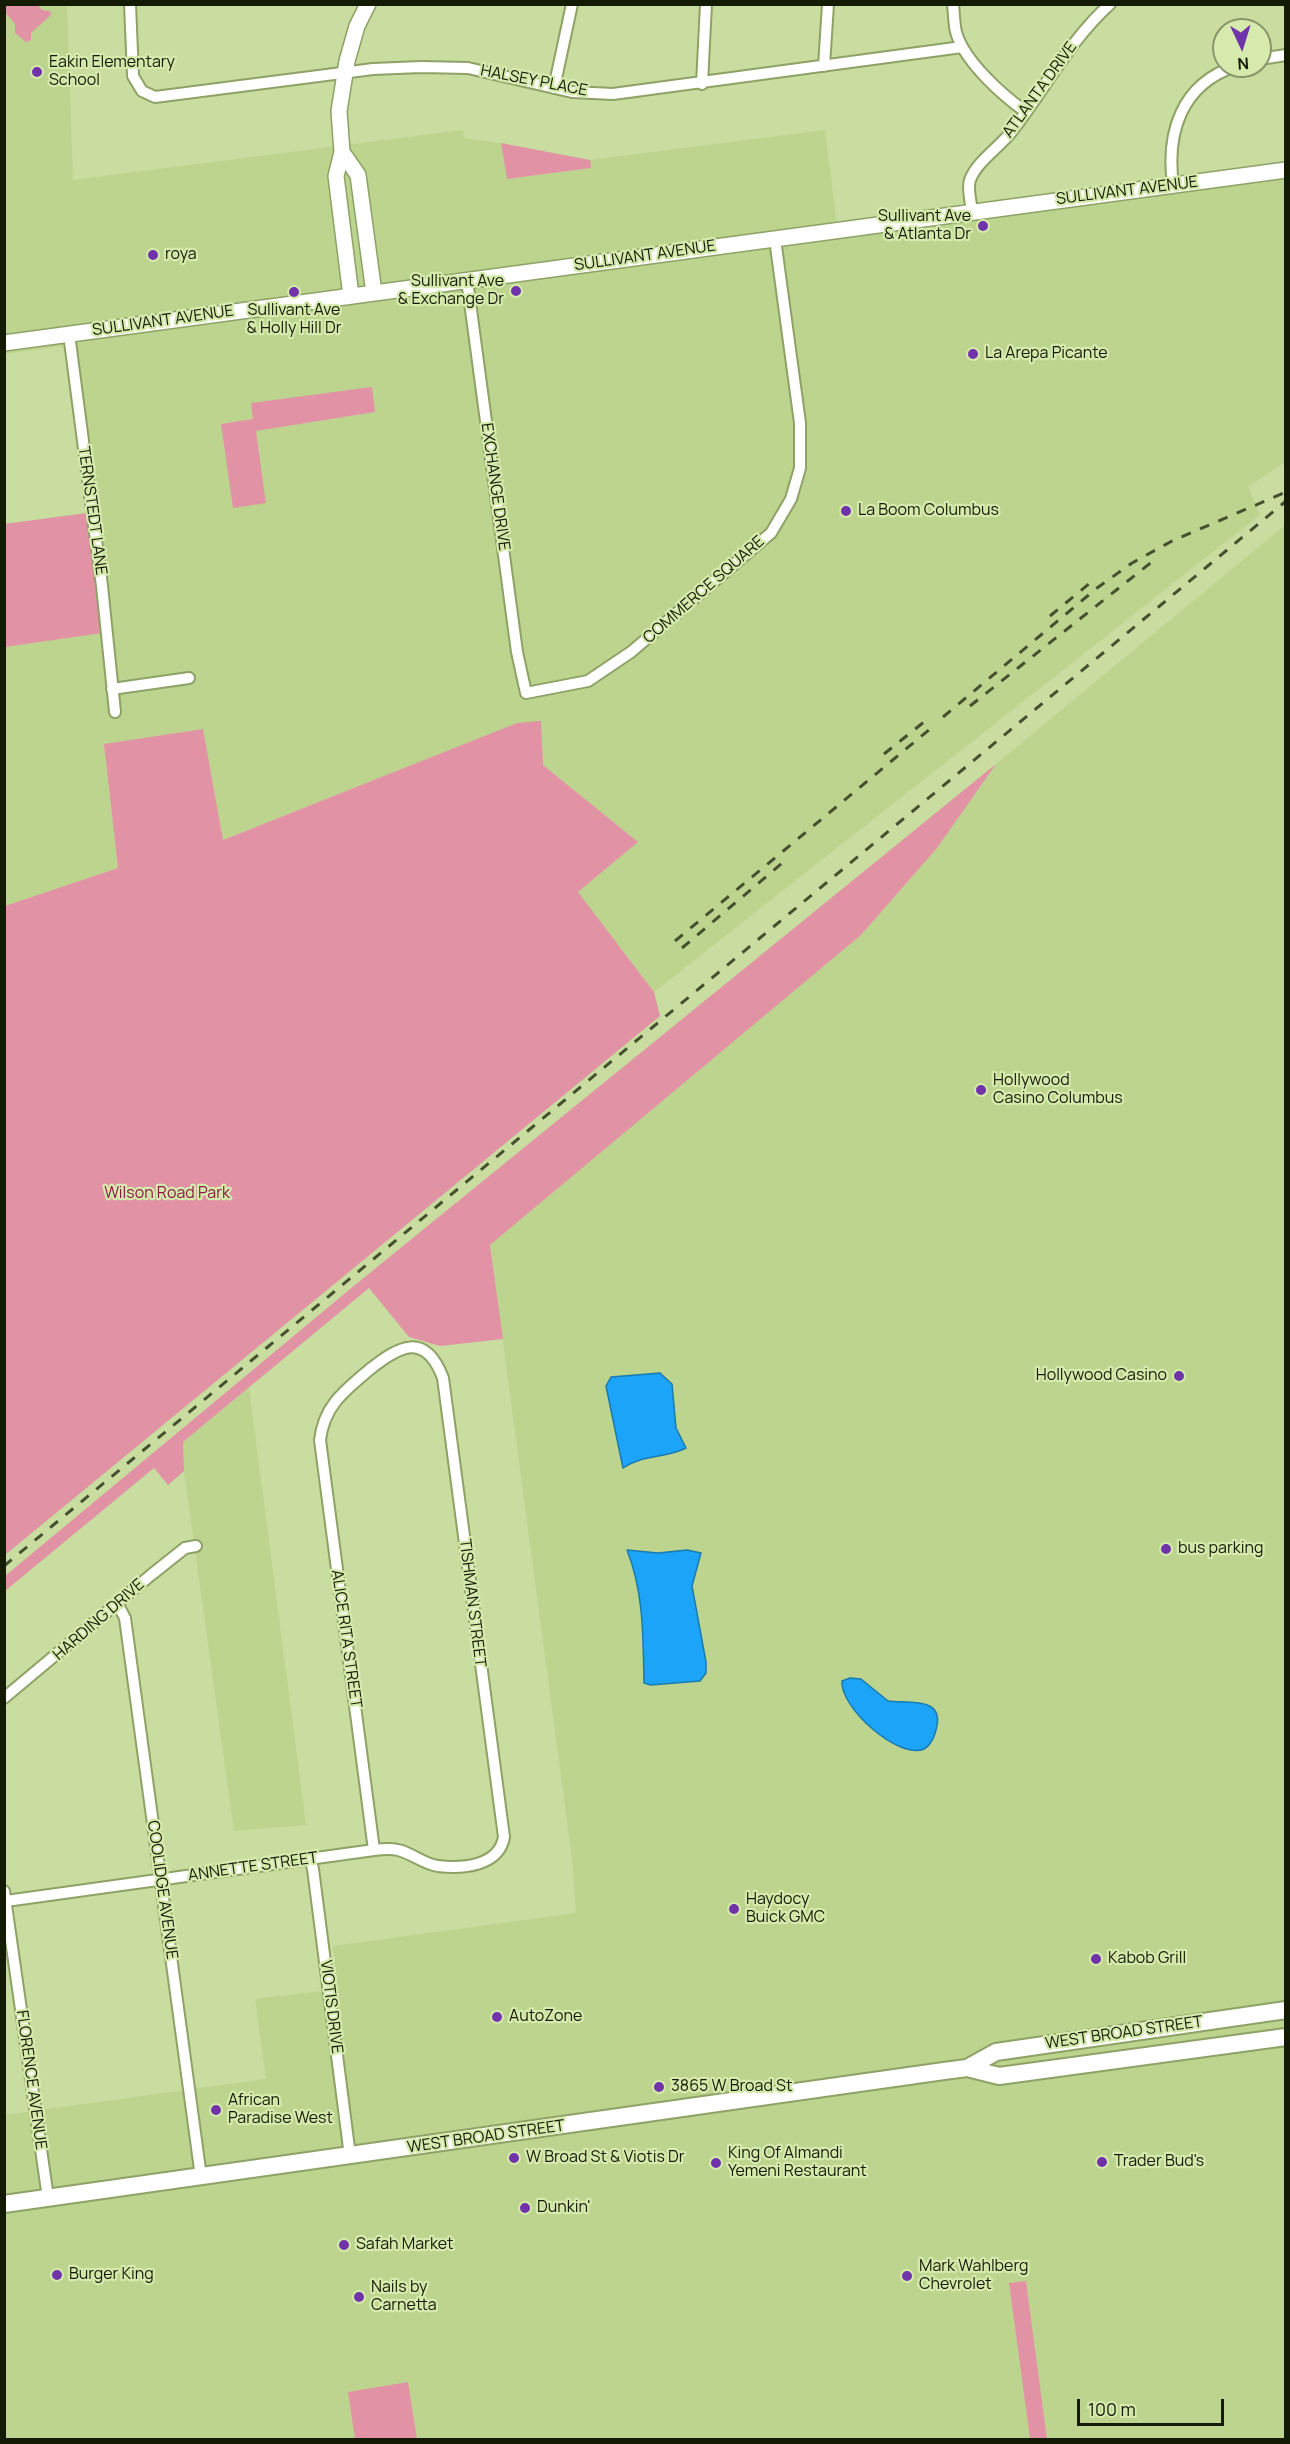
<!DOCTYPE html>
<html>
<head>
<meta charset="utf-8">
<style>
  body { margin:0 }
  #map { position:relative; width:1290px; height:2444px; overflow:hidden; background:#c8dd9f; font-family:Manrope,sans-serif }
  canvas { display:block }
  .frame { position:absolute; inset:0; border:6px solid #141b04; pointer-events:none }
  .north { position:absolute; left:1212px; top:18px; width:60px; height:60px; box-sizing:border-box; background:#d5eaac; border:2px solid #889769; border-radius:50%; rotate:176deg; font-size:16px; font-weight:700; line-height:24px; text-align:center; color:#141b04 }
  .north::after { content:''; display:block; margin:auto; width:21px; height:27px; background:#7033a9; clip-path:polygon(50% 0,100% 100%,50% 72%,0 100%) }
  .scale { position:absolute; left:1077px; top:2399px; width:147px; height:27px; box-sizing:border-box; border:3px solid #141b04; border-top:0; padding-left:8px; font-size:18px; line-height:21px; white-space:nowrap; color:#141b04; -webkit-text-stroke:4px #d5eaac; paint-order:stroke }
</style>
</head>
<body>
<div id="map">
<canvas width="1290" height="2444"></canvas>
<div class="frame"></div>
<div class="north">N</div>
<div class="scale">100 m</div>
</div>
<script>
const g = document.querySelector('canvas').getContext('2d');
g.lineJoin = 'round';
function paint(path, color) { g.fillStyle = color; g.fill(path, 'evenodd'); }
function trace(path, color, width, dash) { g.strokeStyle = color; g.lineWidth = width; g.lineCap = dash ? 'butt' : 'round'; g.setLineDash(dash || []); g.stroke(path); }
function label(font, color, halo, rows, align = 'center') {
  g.font = font + ' Manrope,sans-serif'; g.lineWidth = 4.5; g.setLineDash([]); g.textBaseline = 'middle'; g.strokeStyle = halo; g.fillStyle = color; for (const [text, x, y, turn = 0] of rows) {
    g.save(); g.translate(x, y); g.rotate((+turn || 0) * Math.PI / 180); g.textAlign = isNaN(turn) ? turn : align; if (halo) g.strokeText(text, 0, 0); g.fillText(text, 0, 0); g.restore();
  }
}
paint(new Path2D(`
  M5,5h62l6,175 390,-50 1,8 37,5 6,36 84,-11 -1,-8 235,-30 13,103 447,-60v289l-37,25 12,28 -606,477 -76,-100 60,-50 -95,-77 -2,-43 -24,1 -295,117 -19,-111 -99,15 14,124 -113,38 -1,-259 98,-14 -37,-287 -60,8zM372,388l2,24 -118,19 10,72 -45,-79 32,-5 -1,-16z
  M1285,525v1914h-238l-21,-158 -17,2 21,156h-613l-9,-56 -60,9 7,47h-350l-1,-324 262,-36 -11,-80 83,-10 -5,-43 243,-33 -4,-55 -82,-613 371,-310 76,-87 59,-84z
  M249,1388l57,437 -72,6 -50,-360 -1,-29z`), '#bcd48e');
paint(new Path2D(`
  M4,5h34l4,5 8,1 1,4 -20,18v7l-5,2 -11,-9v-9l-10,-12z
  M501,143l89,17 1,8 -84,11z
  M372,387l3,25 -119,19 10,72 -33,5 -12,-84 32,-5 -2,-16z
  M87,513l15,120 -97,14 -1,-123z
  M541,721l2,44 95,77 -60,50 76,100 6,24 -655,539v-649l113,-38 -14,-124 99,-15 20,111 294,-117z
  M996,764l-59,84 -76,87 -371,310 13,94 -63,7 -31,-9 -40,-49 -186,154 1,29 -16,14 -14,-17 -149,123v-15l350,-291z
  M1026,2281l21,158h-17l-21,-156z
  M408,2382l9,57h-62l-7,-47z`), '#e192a5');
const water = new Path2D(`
  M660,1373l12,11 4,44 10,20c-22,11 -42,6 -63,20l-17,-82 5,-9z
  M627,1550l31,3 29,-3 14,3 -9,33 14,76v11l-6,8 -49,4 -7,-2c-1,-46 0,-90 -17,-133z
  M850,1678l11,1 27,22c18,3 58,-6 48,29 -2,8 -5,15 -12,19 -25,11 -84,-41 -82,-68z`);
paint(water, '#1ca4f8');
trace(water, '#1a7baf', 1.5);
const street = new Path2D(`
  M130,4l3,72 9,15 13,6 218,-28 48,-2 47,1 104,24 41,2 349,-47
  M953,4c1,9 1,20 3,28 8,29 46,63 70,80
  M1260,59l26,-4
  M824,66l4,-62
  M702,84l4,-80
  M554,88l18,-84
  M1173,185c-7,-52 8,-101 63,-119
  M972,211c-1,-9 -5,-22 -2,-31 7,-19 30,-33 42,-49 33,-42 57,-90 98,-127
  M467,280l50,372 9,41 62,-12 43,-29 140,-119 20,-34 9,-31v-45l-25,-184
  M69,334l33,252 13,126
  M112,689l77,-11
  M118,1605l7,13 76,559
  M4,1698l147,-123 34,-27 11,-2
  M310,1859l3,10 37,287
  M4,1891l44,307
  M6,1901l368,-51c8,-1 16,-2 24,0 14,3 25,14 40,16 25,3 61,0 66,-29l-61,-459c-18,-47 -44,-32 -74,-8 -25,21 -45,36 -49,70l54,410`);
const secondary = new Path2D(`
  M342,152l16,23 16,118
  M351,296l-15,-120 6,-24 -3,-41 8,-50 10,-35 11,-22
  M4,343l1282,-173`);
const primary = new Path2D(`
  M967,2068l29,-16 290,-42
  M4,2204l940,-133 23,-3 32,8 287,-39`);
trace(street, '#8ea266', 14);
trace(secondary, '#8ea266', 18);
trace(primary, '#8ea266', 20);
trace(street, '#fff', 10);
trace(secondary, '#fff', 15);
trace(primary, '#fff', 16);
trace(new Path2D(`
  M1050,616l40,-33
  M970,706l188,-149
  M943,717l154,-129 35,-25 40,-22 114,-49
  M884,754l40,-32
  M675,941l255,-212
  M682,948l105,-89
  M4,1566l1282,-1065`), '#45502f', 3, [10, 10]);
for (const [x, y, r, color] of [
  [37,72,6,"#7033a9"],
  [983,226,6,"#7033a9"],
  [153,255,6,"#7033a9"],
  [516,291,6,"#7033a9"],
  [294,292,6,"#7033a9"],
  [973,354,6,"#7033a9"],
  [846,511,6,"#7033a9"],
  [981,1090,6,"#7033a9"],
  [1179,1376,6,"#7033a9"],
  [1166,1549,6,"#7033a9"],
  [734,1909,6,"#7033a9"],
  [1096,1959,6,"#7033a9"],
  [497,2017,6,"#7033a9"],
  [659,2087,6,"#7033a9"],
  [216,2110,6,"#7033a9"],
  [514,2158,6,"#7033a9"],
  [1102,2162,6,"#7033a9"],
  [716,2163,6,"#7033a9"],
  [525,2208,6,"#7033a9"],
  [344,2245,6,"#7033a9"],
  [57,2275,6,"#7033a9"],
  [907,2276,6,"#7033a9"],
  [359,2297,6,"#7033a9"]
]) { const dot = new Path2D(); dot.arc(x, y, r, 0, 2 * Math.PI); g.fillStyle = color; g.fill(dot); trace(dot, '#d5eaac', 2); }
label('16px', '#141b04', '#d5eaac', [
  ["Eakin Elementary",49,63],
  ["School",49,81],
  ["Sullivant Ave",971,217,"right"],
  ["& Atlanta Dr",971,235,"right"],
  ["roya",165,255],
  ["Sullivant Ave",504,282,"right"],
  ["& Exchange Dr",504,300,"right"],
  ["Sullivant Ave",294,311,"center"],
  ["& Holly Hill Dr",294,329,"center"],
  ["La Arepa Picante",985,354],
  ["La Boom Columbus",858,511],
  ["Hollywood",993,1081],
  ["Casino Columbus",993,1099],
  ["Hollywood Casino",1167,1376,"right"],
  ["bus parking",1178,1549],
  ["Haydocy",746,1900],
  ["Buick GMC",746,1918],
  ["Kabob Grill",1108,1959],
  ["AutoZone",509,2017],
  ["3865 W Broad St",671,2087],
  ["African",228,2101],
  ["Paradise West",228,2119],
  ["King Of Almandi",728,2154],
  ["Yemeni Restaurant",728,2172],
  ["W Broad St & Viotis Dr",526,2158],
  ["Trader Bud's",1114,2162],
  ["Dunkin'",537,2208],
  ["Safah Market",356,2245],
  ["Mark Wahlberg",919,2267],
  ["Chevrolet",919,2285],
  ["Burger King",69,2275],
  ["Nails by",371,2288],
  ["Carnetta",371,2306]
], 'left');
label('16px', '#141b04', '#d5eaac', [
  ["HALSEY PLACE",534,81,11],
  ["ATLANTA DRIVE",1040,90,-54],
  ["SULLIVANT AVENUE",1127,191,-7],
  ["SULLIVANT AVENUE",645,256,-8],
  ["SULLIVANT AVENUE",163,321,-8],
  ["EXCHANGE DRIVE",495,487,82],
  ["TERNSTEDT LANE",92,511,82],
  ["COMMERCE SQUARE",704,590,-41],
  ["TISHMAN STREET",472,1603,83],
  ["HARDING DRIVE",99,1620,-41],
  ["ALICE RITA STREET",346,1639,82],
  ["ANNETTE STREET",253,1867,-8],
  ["COOLIDGE AVENUE",162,1890,82],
  ["VIOTIS DRIVE",331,2007,83],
  ["WEST BROAD STREET",1124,2033,-8],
  ["FLORENCE AVENUE",31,2080,82],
  ["WEST BROAD STREET",486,2137,-8]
]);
label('16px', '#8c1745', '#d5eaac', [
  ["Wilson Road Park",167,1194]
]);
</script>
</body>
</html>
